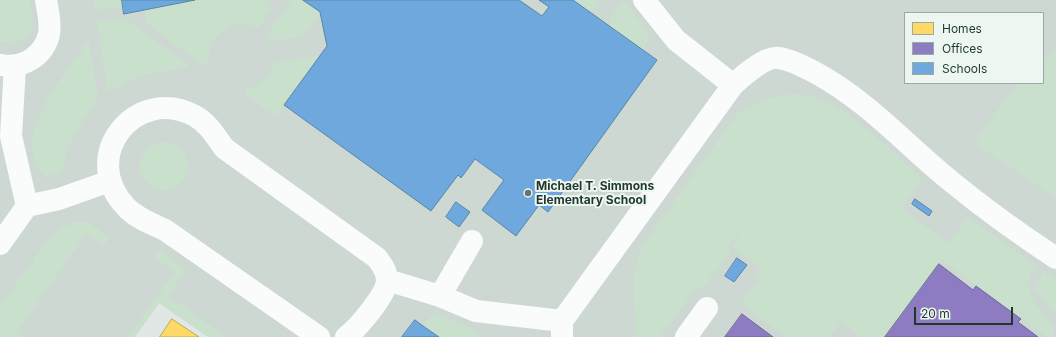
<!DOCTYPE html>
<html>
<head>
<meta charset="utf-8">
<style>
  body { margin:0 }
  #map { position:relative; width:1056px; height:337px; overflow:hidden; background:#e1e7e4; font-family:Inter,sans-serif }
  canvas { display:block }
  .legend { position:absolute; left:904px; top:12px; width:140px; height:72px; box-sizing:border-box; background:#eef6f1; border:1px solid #9baaa3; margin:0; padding:5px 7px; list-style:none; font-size:12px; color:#1f392e }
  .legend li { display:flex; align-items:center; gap:8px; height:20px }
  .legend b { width:20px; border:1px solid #9baaa3 }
  .scale { position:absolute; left:914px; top:307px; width:99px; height:18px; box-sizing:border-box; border:2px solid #1f392e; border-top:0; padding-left:5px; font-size:12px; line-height:14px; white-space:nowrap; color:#1f392e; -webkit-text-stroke:3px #eef6f1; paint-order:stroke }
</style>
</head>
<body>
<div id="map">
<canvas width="1056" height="337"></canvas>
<ul class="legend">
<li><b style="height:11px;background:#ffd966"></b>Homes</li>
<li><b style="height:11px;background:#8e7cc3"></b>Offices</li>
<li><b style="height:11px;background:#6fa8dc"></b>Schools</li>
</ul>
<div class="scale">20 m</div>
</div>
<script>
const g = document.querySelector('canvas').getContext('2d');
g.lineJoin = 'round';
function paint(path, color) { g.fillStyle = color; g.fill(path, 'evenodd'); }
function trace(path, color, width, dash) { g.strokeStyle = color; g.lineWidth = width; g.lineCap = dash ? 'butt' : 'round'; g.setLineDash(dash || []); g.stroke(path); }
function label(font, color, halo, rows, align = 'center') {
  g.font = font + ' Inter,sans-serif'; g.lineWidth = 4; g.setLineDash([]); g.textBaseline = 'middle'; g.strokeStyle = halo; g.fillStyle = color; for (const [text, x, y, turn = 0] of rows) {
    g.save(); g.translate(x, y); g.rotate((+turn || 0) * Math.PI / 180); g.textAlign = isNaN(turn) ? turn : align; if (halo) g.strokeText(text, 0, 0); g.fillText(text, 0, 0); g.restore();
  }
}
paint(new Path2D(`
  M0,0h1056v337h-848l-49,-34 -24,34h-131l-4,-3zM905,13h138v70h-138z`), '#ced8d3');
paint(new Path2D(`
  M0,0h29c2,7 4,15 4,22 -1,17 -19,25 -33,19z
  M93,0h29l1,6 -24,4 -6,-5z
  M195,0h73l3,10 -13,18c-25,-14 -52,9 -49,35l-6,2 -57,-42 -1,-13z
  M292,0h11l17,12 -16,24 -33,5 -5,-5z
  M574,0h28l-6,9 -9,1z
  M625,2l25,34 -7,14 -32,-23 -1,-7 10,-16z
  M123,18l65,46 -2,4 -44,7 -34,16 -11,-70z
  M89,40l9,58 -25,38 -6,15 -6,22 -4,2 -4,-3 -6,6c-42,-39 18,-103 42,-138z
  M1056,49v149l-81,-54 15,-25 30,-36h23v-23z
  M321,55l-45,62 -29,-21 -2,-6c16,-4 23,-11 29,-27z
  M792,94c6,1 12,1 18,2 38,9 83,57 112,82l-21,31 46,33 2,1 19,-26 70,50c-3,3 -7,7 -8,10 -8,17 15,37 24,50l-1,10h-6l-105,-77 -57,77h-23l-21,-15 -11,15h-44l-45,-33 19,-27 -4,-4 4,-6 -29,-21 11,-15 -2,-1 -12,17 3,3 -30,40 -4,-3 -37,50h-25c4,-36 -10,-58 9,-93l93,-130c18,-13 33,-16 55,-20z
  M140 166a24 24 0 1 1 48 0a24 24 0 1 1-48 0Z
  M80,221l9,2 20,15 -4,7 -19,-11 -69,98 6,5h-23v-30l31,-44 2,1 2,-4 -1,-1c12,-18 23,-33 46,-38z
  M160,251l26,18 -18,27 59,41h-19l-49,-34 -24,34h-7l47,-65 -20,-14v-5z
  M1044,272l12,7v36l-20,-25 1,-8z
  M433,313l45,18 1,4 -2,2h-38l-16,-11z`), '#c9e0cd');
const homes = new Path2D(`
  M172,319l27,18h-39z`);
paint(homes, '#ffd966');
trace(homes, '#bca955', 1);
const offices = new Path2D(`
  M939,264l34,26 3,-4 45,33 -3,3 20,15h-153z
  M742,314l31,23h-48z`);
paint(offices, '#8e7cc3');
trace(offices, '#6d6896', 1);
const schools = new Path2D(`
  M122,0h73l-71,14z
  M303,0h216l23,16 7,-9 -10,-7h34l84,60 -109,152 -9,-7 -23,31 -34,-26 22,-30 -29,-21 -14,19 -3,-3 -27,36 -147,-106 43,-59 -7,-34z
  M915,199l17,12 -3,5 -17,-12z
  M456,202l14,10 -11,15 -13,-10z
  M737,258l10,7 -13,17 -9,-6z
  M415,320l8,6 16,11h-37z`);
paint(schools, '#6fa8dc');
trace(schools, '#5787a8', 1);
trace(new Path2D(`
  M644,0l32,40 57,45
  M1,65c22,4 43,-9 48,-31 2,-11 -1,-23 -3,-34
  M15,66l-4,70 16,70
  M0,244l27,-38 32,-7 51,-18
  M387,280l53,16 36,15 86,10v16
  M440,296l32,-55
  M562,321l171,-236c10,-9 32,-29 46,-27 13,2 26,9 37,15 52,28 91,73 137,110 33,27 68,52 103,75
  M319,337l-154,-107c-13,-6 -29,-12 -39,-23 -48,-50 9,-123 69,-91 13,7 21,21 29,32l153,110c5,7 10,13 10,22 0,14 -29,48 -41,57
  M686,337l21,-29`), '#fafbfb', 22);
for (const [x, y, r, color] of [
  [528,193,4,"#63766e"]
]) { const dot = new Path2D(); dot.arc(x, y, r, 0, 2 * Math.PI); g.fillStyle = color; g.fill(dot); trace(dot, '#eef6f1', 1.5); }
label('bold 12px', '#1f392e', '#eef6f1', [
  ["Michael T. Simmons",536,186],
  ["Elementary School",536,200]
], 'left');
</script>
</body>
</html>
